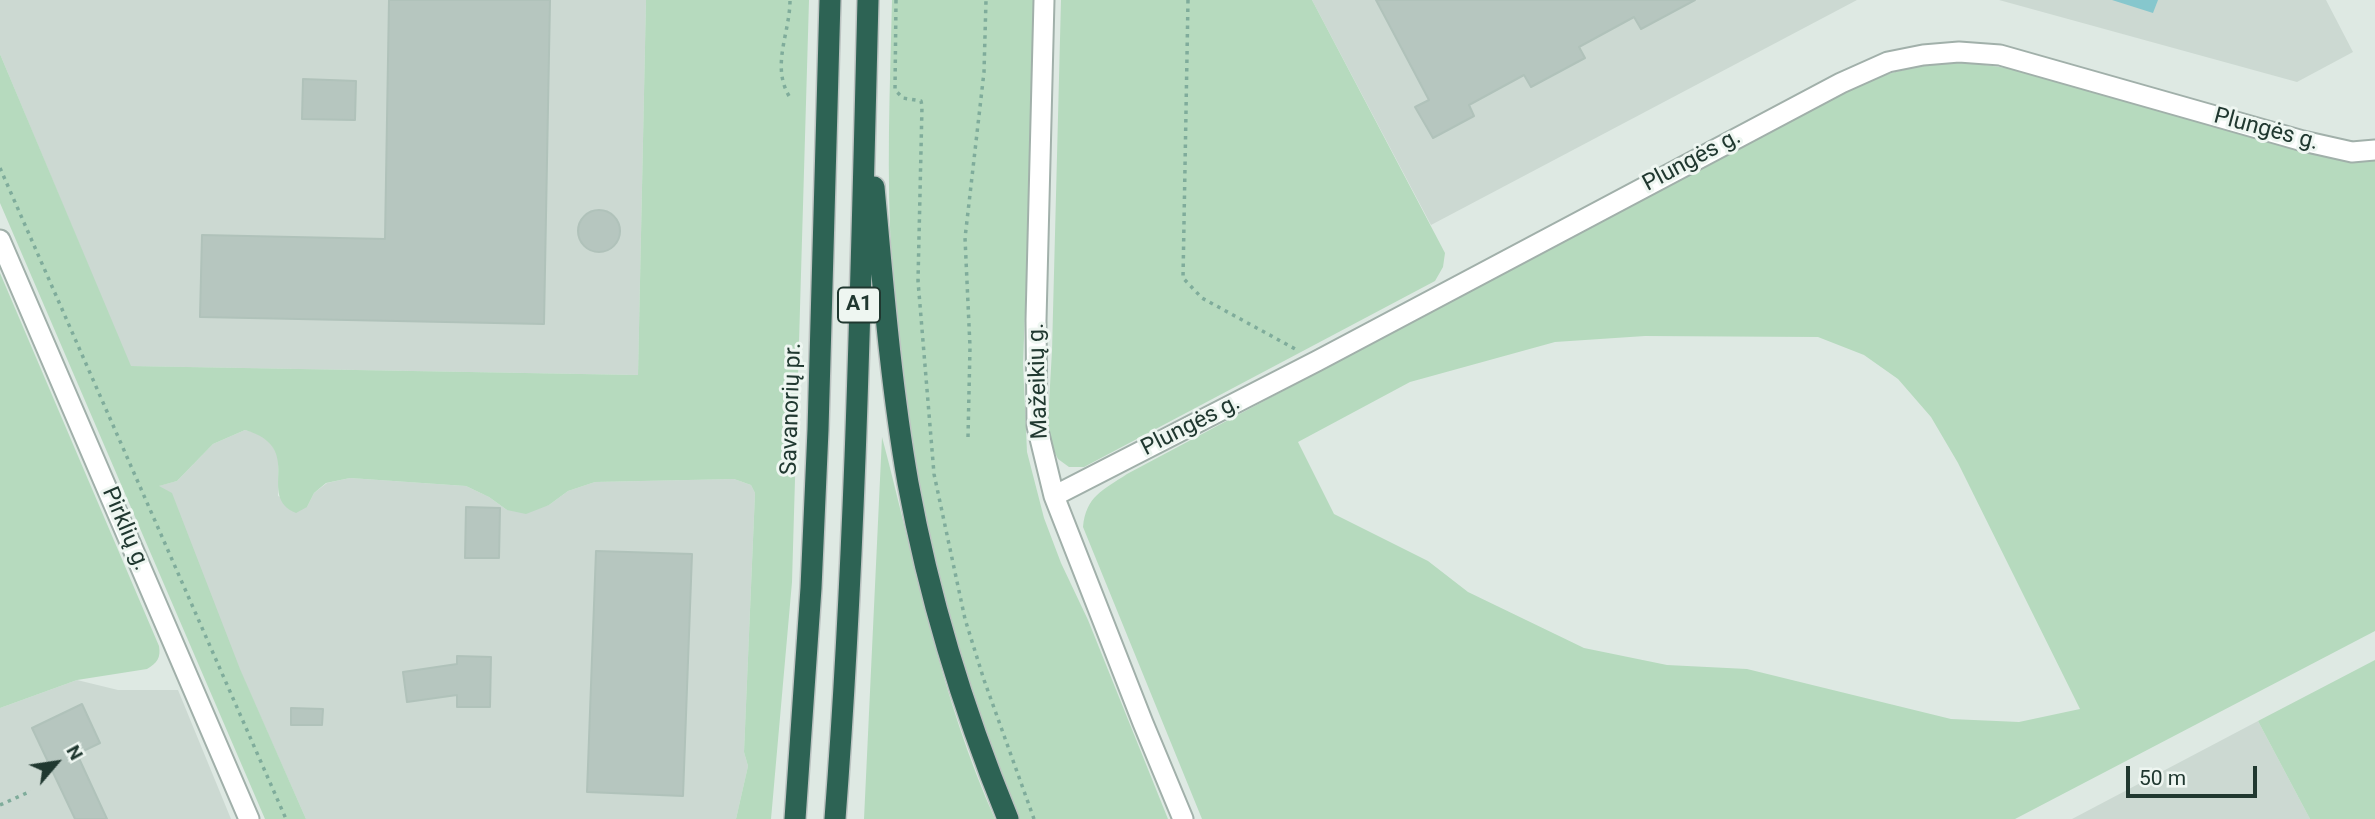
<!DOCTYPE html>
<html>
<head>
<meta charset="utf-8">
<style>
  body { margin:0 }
  #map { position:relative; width:2375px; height:819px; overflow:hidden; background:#dee9e3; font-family:Roboto,sans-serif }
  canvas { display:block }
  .north { position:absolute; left:21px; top:728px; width:70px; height:70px; -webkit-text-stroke:5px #eef6f1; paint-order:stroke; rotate:61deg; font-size:19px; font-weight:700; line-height:28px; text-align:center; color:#203830 }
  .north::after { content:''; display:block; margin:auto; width:24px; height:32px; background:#203830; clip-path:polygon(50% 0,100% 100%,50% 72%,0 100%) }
  .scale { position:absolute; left:2126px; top:766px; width:131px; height:32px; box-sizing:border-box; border:4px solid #203830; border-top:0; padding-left:9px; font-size:21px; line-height:24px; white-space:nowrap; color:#203830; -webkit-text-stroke:5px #eef6f1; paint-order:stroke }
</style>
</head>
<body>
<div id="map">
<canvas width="2375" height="819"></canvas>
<div class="north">N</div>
<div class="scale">50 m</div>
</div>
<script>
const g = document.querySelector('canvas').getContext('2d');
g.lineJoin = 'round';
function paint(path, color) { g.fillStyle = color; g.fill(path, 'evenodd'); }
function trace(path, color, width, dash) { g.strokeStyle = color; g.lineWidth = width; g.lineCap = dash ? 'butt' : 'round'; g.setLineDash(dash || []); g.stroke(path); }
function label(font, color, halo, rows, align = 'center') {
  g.font = font + ' Roboto,sans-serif'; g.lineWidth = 6; g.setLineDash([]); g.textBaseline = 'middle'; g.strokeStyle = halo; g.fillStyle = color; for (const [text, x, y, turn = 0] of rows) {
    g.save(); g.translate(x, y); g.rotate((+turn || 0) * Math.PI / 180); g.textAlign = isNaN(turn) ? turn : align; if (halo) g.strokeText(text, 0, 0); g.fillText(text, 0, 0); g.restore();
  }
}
paint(new Path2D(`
  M0,0h646l-8,375 -508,-9 -130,-312z
  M1312,0h545l-426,225z
  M1999,0h327l27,52 -56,30z
  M245,430l12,3 14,10 7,13v40l29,11 7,-14 13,-10 23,-5 116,8 23,11 18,13 42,-5 19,-14 27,-9 139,-3 17,6 4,8 -11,259 4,14 -12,53h-430l-148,-333 19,-5 36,-37z
  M77,680l41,10h60l53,129h-231v-111z
  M2258,721l52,98h-238z`), '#ccd9d2');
paint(new Path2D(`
  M646,0h163l-17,582 -21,237h-35l12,-53 -4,-14 11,-259 -4,-8 -17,-6 -139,3 -27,9 -19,14 -23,9 -19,-4 -18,-13 -23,-11 -116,-8 -24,5 -12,10 -7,14 -11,6c-41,-17 11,-65 -51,-83l-32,14 -36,37 -18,5 13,7 68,176 66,150h-41l-265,-616v-149l131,312 507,9z
  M892,0h145l-14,364 4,88 17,66 17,45 27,57 80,199h-151c-24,-61 -47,-122 -65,-185 -32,-120 -53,-245 -60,-370 -6,-88 -2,-176 0,-264z
  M1061,0h251l133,253 -2,14 -8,14 -351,186h-15l-11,-8 -11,-22 5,-86z
  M1962,62l83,11 292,86 38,-1v473l-360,188h-813l-119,-292c3,-31 20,-37 44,-53l726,-387c37,-16 70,-23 109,-25zM1645,336l173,1 46,18 34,24 33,38 27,46 122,246 -61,13 -68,-3 -204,-50 -80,-4 -83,-17 -116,-56 -40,-31 -94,-47 -36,-72 112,-60 145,-40z
  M0,273l159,373c2,12 -2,17 -12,23l-70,11 -77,28z
  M882,437c33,125 60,265 113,382h-131z
  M2375,660v159h-65l-52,-98z`), '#b6dabe');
paint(new Path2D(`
  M2112,0h46l-5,13z`), '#86c7cd');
const building = new Path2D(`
  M389,0h161l-6,324 -344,-7 2,-82 183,4z
  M1376,0h319l-54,29 -7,-12 -55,30 6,11 -54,29 -7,-12 -55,30 5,11 -41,22 -18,-31 14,-7z
  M303,79l53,2 -1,39 -53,-1z
  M578 231a21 21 0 1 1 42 0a21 21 0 1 1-42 0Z
  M466,507l34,1 -1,50h-34z
  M596,551l96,3 -9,242 -96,-4z
  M457,656l34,1 -1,50h-33v-12l-50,7 -4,-30 54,-8z
  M82,704l18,39 -23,11 30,65h-32l-43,-91z
  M291,708l32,1 -1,16h-31z`);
paint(building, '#b6c6bf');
trace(building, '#b0c2ba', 2);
const minor = new Path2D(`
  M1044,0l-8,320 1,106 17,70 89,227 40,96
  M0,240l249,579
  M1054,496l263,-135 524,-278 47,-21 35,-7 36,-3 41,3 303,86 49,11 23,-2`);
const highway = new Path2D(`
  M874,187c9,99 17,199 34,296 21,115 56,229 100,336
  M795,819l16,-231 7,-158 12,-430
  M835,819c21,-272 26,-546 33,-819`);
trace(minor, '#a1b0aa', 23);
trace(highway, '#bcc3c1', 24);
trace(new Path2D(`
  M896,0l-1,90 8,8 18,3 1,5 -4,175 16,193 31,145 19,61 50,139
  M1188,0l-5,278 19,20 95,52
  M789,96c-18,-31 1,-63 1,-96
  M0,168l286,651
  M968,437l2,-90 -5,-109 19,-166 2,-72
  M0,805l31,-14`), '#7fac9b', 3.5, [3.5, 5]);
trace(minor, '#fff', 19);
trace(highway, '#2d6354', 21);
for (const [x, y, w] of [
  [859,305,42]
]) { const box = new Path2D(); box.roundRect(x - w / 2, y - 17.5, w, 35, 5); g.fillStyle = '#eef6f1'; g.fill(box); trace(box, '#203830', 2); }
label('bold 21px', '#203830', null, [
  ["A1",859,305]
]);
label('23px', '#203830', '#eef6f1', [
  ["Plungės g.",2266,130,15],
  ["Plungės g.",1692,161,-28],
  ["Mažeikių g.",1039,381,-92],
  ["Savanorių pr.",792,409,-88],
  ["Plungės g.",1191,426,-27],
  ["Pirklių g.",125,529,67]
]);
</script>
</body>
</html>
